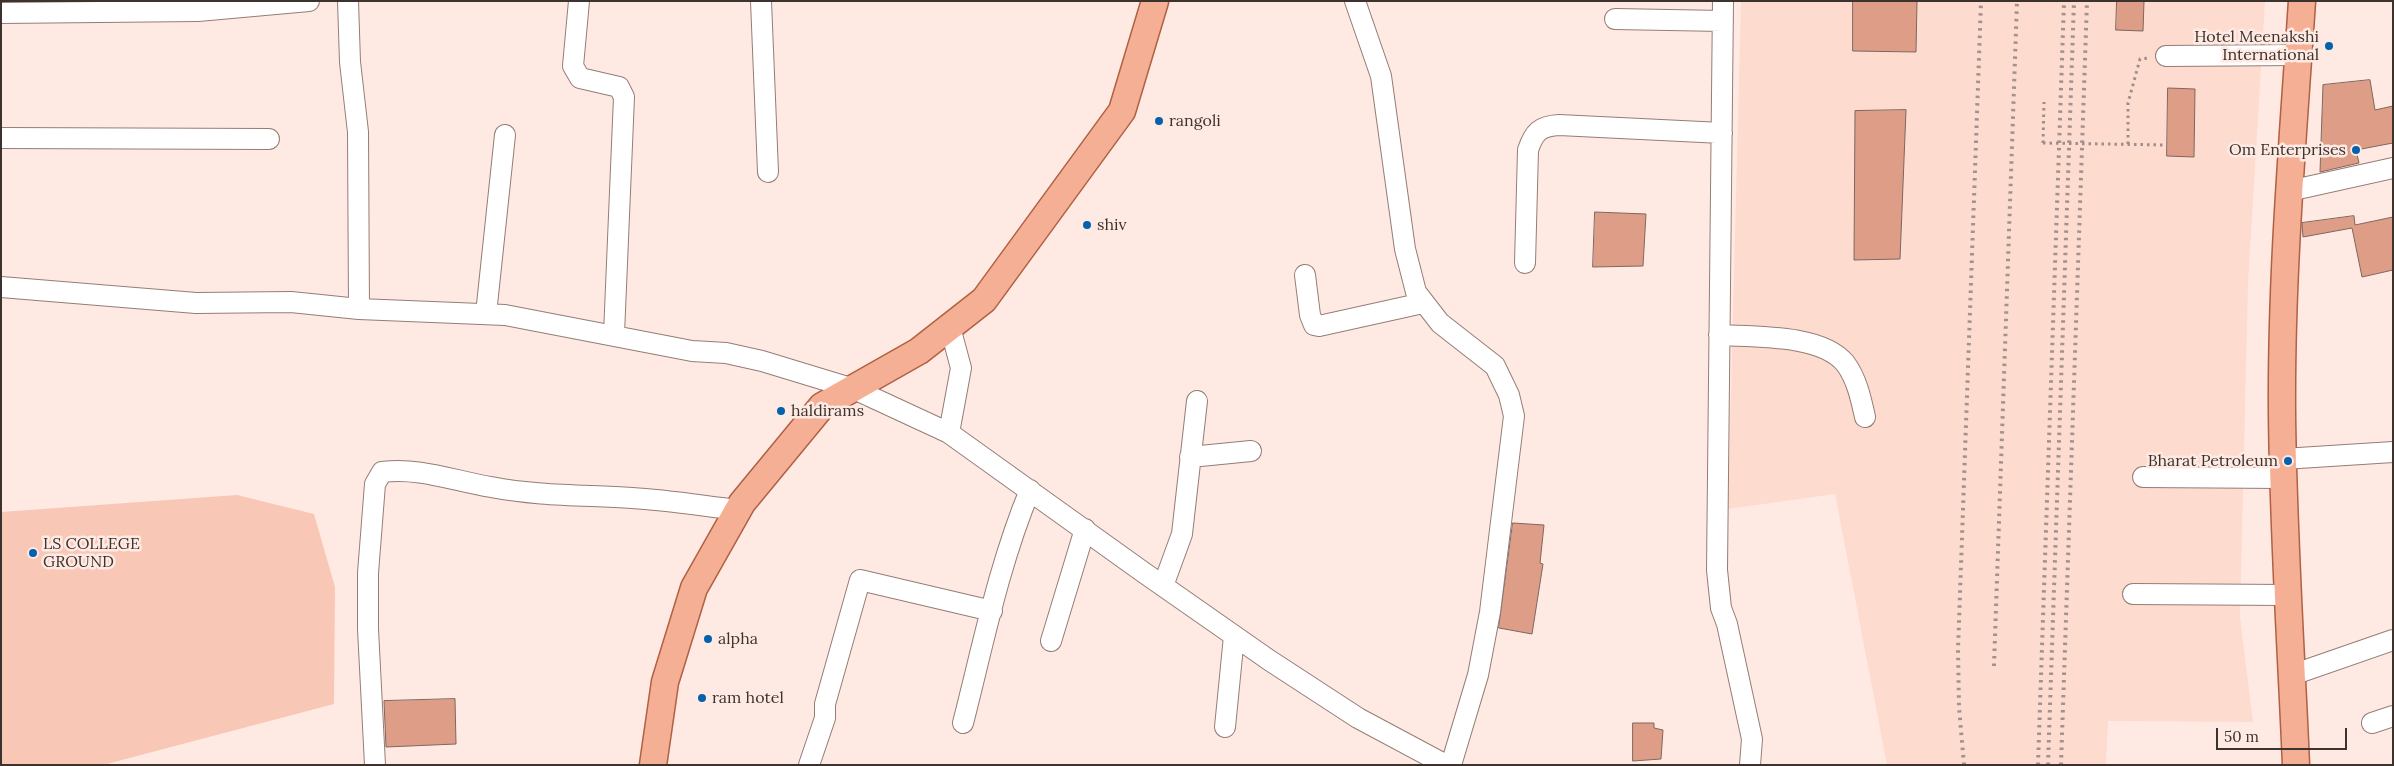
<!DOCTYPE html>
<html>
<head>
<meta charset="utf-8">
<style>
  body { margin:0 }
  #map { position:relative; width:2394px; height:766px; overflow:hidden; background:#ffeae3; font-family:Lora,serif }
  canvas { display:block }
  .frame { position:absolute; inset:0; border:2px solid #3c322e; pointer-events:none }
  .scale { position:absolute; left:2216px; top:728px; width:131px; height:22px; box-sizing:border-box; border:2px solid #3c322e; border-top:0; padding-left:6px; font-size:15px; line-height:18px; white-space:nowrap; color:#3c322e; -webkit-text-stroke:4px #ffeae3; paint-order:stroke }
</style>
</head>
<body>
<div id="map">
<canvas width="2394" height="766"></canvas>
<div class="frame"></div>
<div class="scale">50 m</div>
</div>
<script>
const g = document.querySelector('canvas').getContext('2d');
g.lineJoin = 'round';
function paint(path, color) { g.fillStyle = color; g.fill(path, 'evenodd'); }
function trace(path, color, width, dash) { g.strokeStyle = color; g.lineWidth = width; g.lineCap = dash ? 'butt' : 'round'; g.setLineDash(dash || []); g.stroke(path); }
function label(font, color, halo, rows, align = 'center') {
  g.font = font + ' Lora,serif'; g.lineWidth = 5; g.setLineDash([]); g.textBaseline = 'middle'; g.strokeStyle = halo; g.fillStyle = color; for (const [text, x, y, turn = 0] of rows) {
    g.save(); g.translate(x, y); g.rotate((+turn || 0) * Math.PI / 180); g.textAlign = isNaN(turn) ? turn : align; if (halo) g.strokeText(text, 0, 0); g.fillText(text, 0, 0); g.restore();
  }
}
paint(new Path2D(`
  M1741,1h524l-17,283 -8,333 13,105 -145,-1 -2,44h-219l-52,-271 -107,15z`), '#fedbcf');
paint(new Path2D(`
  M237,495l77,19 21,73 -1,117 -231,61h-102v-253z`), '#f8c7b6');
const building = new Path2D(`
  M1853,1h64l-1,51 -63,-1z
  M2117,1h27l-1,30 -27,-1z
  M2370,80l5,30 18,-4v37l-37,7 3,13 -39,9 3,-87z
  M2168,88l27,1 -1,68 -27,-1z
  M1906,110l-6,149 -46,1 1,-149z
  M1595,212l51,2 -3,52 -50,1z
  M2354,216l1,9 38,-8v53l-31,7 -10,-49 -49,9 -1,-14z
  M1513,523l31,2 -4,38 3,1 -11,70 -33,-6z
  M455,699l1,45 -70,3 -2,-46z
  M1633,723h21v5l9,2 -2,29 -28,2z`);
paint(building, '#de9d86');
trace(building, '#7e675f', 1);
const minor = new Path2D(`
  M348,1l2,61 8,70 1,177 146,6 187,36 34,2 36,8 92,28 95,44 194,139 126,88 89,58 88,47
  M579,1l-6,65 7,12 39,9 5,10 -10,237
  M761,1l7,171
  M1355,1l26,75 24,173 11,43 24,31 55,43 14,29 5,21 -24,196 -12,63 -27,90
  M1723,1l-6,569 4,38 6,16 25,115 -2,26
  M1,13l197,-2 111,-10
  M1615,19l108,2
  M2166,56l132,-1
  M1,138l268,1
  M2289,191l104,-23
  M1525,263l3,-113c6,-18 12,-24 31,-25l163,8
  M1305,275l5,40 4,10 5,1 104,-23
  M1,287l195,16 95,-1 68,7
  M486,314l19,-179
  M1719,335c35,2 102,-1 126,28 12,16 16,36 20,54
  M949,433l12,-65 -11,-41
  M1190,457l61,-6
  M2283,459l110,-7
  M2143,477l140,1
  M1163,586l19,-52 15,-133
  M2133,594l154,1
  M1051,641l34,-112
  M2292,675l101,-35
  M963,723c20,-78 36,-159 67,-233
  M2372,723l21,-7
  M1225,727l9,-91
  M375,765l-7,-136v-56l7,-89 7,-12c37,-5 72,9 109,15 46,9 94,8 141,11 35,2 71,8 106,12
  M809,765l16,-47v-14l35,-124 132,31`);
const major = new Path2D(`
  M653,765l12,-83 29,-94 48,-85 80,-97 97,-55 65,-51 138,-189 33,-110
  M2296,765c-5,-118 -13,-236 -14,-353 -1,-137 11,-274 20,-411`);
trace(minor, '#947d75', 22);
trace(major, '#b06043', 29);
trace(new Path2D(`
  M2043,143l1,-41
  M2128,144v-41l12,-44 10,-1`), '#9e8e89', 3, [2.5, 4]);
trace(minor, '#fff', 20);
trace(major, '#f5af95', 26);
trace(new Path2D(`
  M1994,666l23,-665
  M1964,765l-5,-58 -1,-57 23,-649
  M2038,765l26,-764
  M2048,765l26,-764
  M2061,765l26,-764`), '#a2928d', 4, [2.5, 5]);
trace(new Path2D(`
  M2043,143l124,2`), '#9e8e89', 3, [2.5, 4]);
for (const [x, y, r, color] of [
  [2329,46,5,"#0361ae"],
  [1159,121,5,"#0361ae"],
  [2356,150,5,"#0361ae"],
  [1087,225,5,"#0361ae"],
  [781,411,5,"#0361ae"],
  [2288,461,5,"#0361ae"],
  [33,553,5,"#0361ae"],
  [708,639,5,"#0361ae"],
  [702,698,5,"#0361ae"]
]) { const dot = new Path2D(); dot.arc(x, y, r, 0, 2 * Math.PI); g.fillStyle = color; g.fill(dot); trace(dot, '#ffeae3', 2); }
label('16px', '#3c322e', '#ffeae3', [
  ["Hotel Meenakshi",2319,37,"right"],
  ["International",2319,55,"right"],
  ["rangoli",1169,121],
  ["Om Enterprises",2346,150,"right"],
  ["shiv",1097,225],
  ["haldirams",791,411],
  ["Bharat Petroleum",2278,461,"right"],
  ["LS COLLEGE",43,544],
  ["GROUND",43,562],
  ["alpha",718,639],
  ["ram hotel",712,698]
], 'left');
</script>
</body>
</html>
